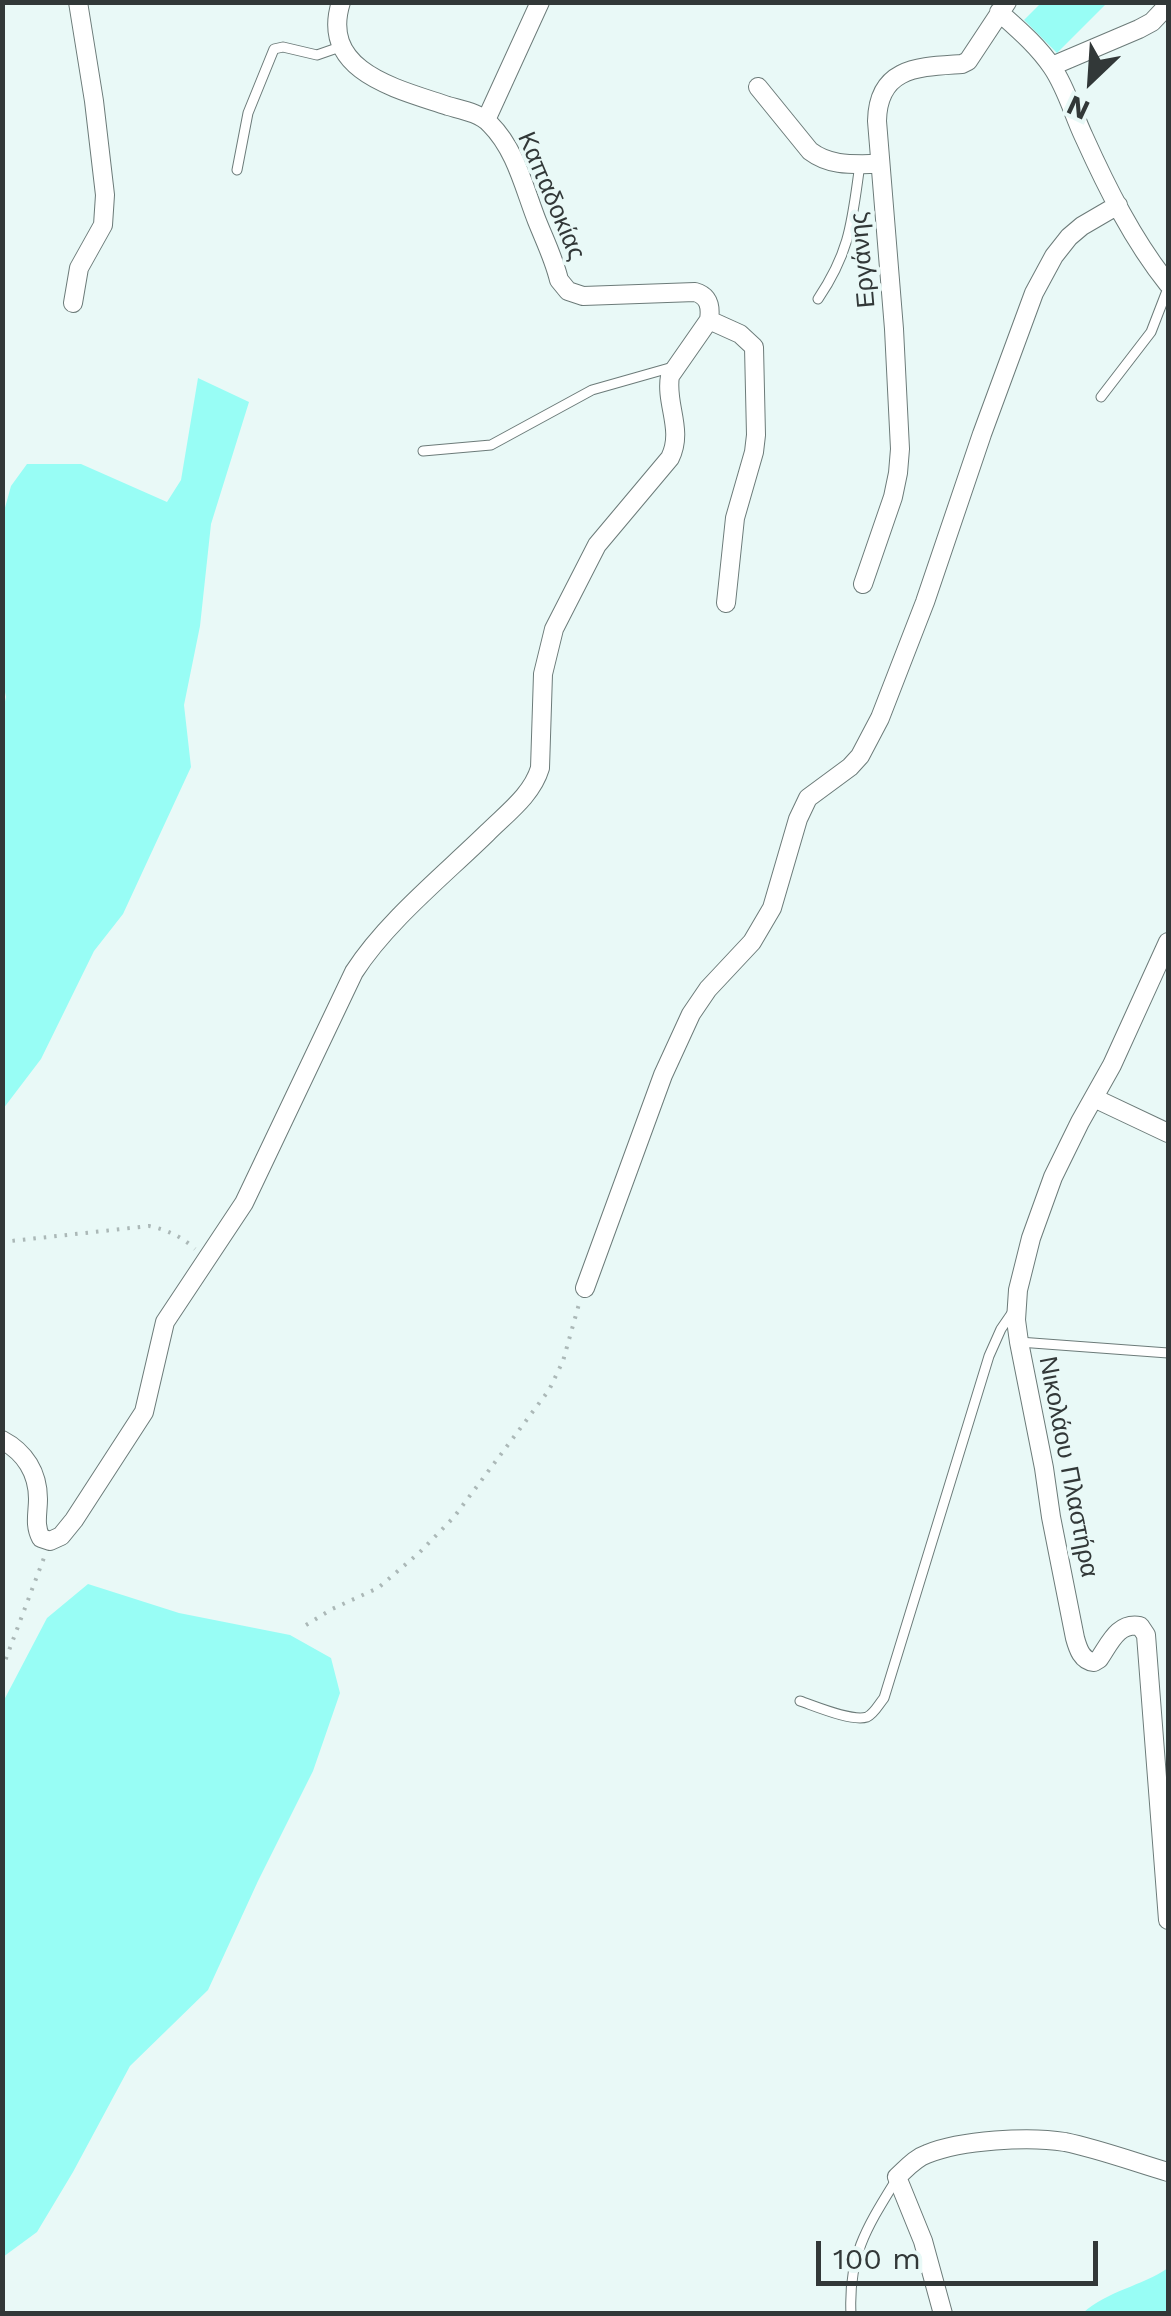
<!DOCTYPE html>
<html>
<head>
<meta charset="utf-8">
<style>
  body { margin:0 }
  #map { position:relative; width:1171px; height:2316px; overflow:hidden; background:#e9f9f7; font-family:"Work Sans",sans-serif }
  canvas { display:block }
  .frame { position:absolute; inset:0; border:5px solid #323838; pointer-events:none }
  .north { position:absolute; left:1041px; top:30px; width:100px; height:100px; -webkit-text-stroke:8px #e9f9f7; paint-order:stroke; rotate:205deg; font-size:28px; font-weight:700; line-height:40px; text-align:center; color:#323838 }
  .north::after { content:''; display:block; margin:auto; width:35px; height:45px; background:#323838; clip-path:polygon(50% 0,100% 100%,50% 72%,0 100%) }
  .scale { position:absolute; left:816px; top:2241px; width:282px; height:45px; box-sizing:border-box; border:5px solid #323838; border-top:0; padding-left:12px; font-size:30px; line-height:35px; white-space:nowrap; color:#323838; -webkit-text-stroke:8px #e9f9f7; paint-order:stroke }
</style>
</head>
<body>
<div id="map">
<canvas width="1171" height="2316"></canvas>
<div class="frame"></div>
<div class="north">N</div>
<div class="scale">100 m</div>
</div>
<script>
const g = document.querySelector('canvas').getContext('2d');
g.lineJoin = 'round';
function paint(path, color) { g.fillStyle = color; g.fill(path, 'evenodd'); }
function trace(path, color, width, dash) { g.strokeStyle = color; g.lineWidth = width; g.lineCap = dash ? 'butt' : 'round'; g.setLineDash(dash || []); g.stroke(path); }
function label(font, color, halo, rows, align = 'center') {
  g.font = font + ' "Work Sans",sans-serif'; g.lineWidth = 8; g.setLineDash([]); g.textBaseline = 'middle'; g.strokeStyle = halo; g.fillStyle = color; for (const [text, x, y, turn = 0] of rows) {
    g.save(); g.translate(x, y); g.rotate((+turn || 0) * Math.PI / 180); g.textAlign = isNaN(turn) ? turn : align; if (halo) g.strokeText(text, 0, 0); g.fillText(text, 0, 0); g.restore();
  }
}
paint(new Path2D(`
  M1042,2h65v1l-50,50 -33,-33z
  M198,378l51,24 -38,122 -11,102 -16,79 7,62 -68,147 -29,37 -53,108 -38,50 -1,-394 4,-18 -4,-19 1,-163 8,-29 16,-22h54l86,38 14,-22z
  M88,1584l91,29 111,22 41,23 9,35 -27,78 -55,110 -50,109 -78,76 -57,106 -36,60 -34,25v-555l44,-84z
  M1168,2268v45h-85c24,-22 59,-27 85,-45z`), '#98fdf5');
const lane = new Path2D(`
  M237,170l11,-57 26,-64 9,-2 34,8 23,-8
  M818,299c33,-49 34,-79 42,-135
  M1101,397l50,-65 17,-44
  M423,451l68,-6 101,-55 81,-23
  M1019,1342l149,11
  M800,1701c15,5 52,21 67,16 7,-3 12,-13 17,-19l105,-342 12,-27 11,-16
  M851,2314c-3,-58 16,-87 45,-134`);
const street = new Path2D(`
  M999,12c19,17 39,34 53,55 15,22 21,47 32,70 23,51 49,103 84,147
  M1052,66l87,-37 13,-7 16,-17
  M758,87l52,64c21,16 45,13 70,13
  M486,120l54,-118
  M73,303l6,-35 24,-43 2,-30 -11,-94 -16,-99
  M709,320l31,14 14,13 2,88 -2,17 -19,66 -9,85
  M863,584l30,-87 5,-24 2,-24 -6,-120 -17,-208c1,-55 43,-54 85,-57l6,-3 39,-59
  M1168,942l-56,123 -32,57 -27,55 -22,61 -13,52 -2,30 3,22 25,126 7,49 24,121c3,11 7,23 19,24l5,-3c11,-16 19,-37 41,-33l6,9 22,285
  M1094,1098l74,35
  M585,1288l78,-213 28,-61 17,-25 44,-47 20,-34 26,-89 10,-21 42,-31 10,-11 20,-38 45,-116 57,-168 52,-141 20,-37 15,-19 13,-11 36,-21
  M2,1440c23,12 36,33 36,59 0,14 -4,26 3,39l9,3 11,-5 13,-16 70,-108 21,-90 79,-119 110,-231c32,-50 90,-97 133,-139 20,-20 45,-38 53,-65l3,-94 11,-45 43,-84 73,-87c14,-28 -5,-54 0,-82l39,-56c2,-13 0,-24 -14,-28l-112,4 -15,-5 -9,-11c-5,-21 -14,-39 -22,-59 -13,-33 -21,-71 -47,-97 -10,-11 -28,-14 -42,-18 -50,-17 -129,-34 -107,-104
  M943,2314l-20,-73 -26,-64c9,-8 18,-19 30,-23 34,-14 102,-18 138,-12 34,7 69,20 103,30`);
trace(lane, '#6c7b79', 11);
trace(street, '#6c7b79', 20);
trace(new Path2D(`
  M2,1242l147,-16c18,4 32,10 46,23
  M306,1625l26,-16 46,-21 42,-36 34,-35 95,-127 14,-29 16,-57
  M2,1669l43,-114`), '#abb8b7', 4, [2.5, 8]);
trace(lane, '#fff', 9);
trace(street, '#fff', 18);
label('25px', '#323838', '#e9f9f7', [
  ["Καπαδοκίας",551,196,67],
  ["Εργάνης",863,260,-95],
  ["Νικολάου Πλαστήρα",1068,1467,79]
]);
</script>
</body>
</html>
